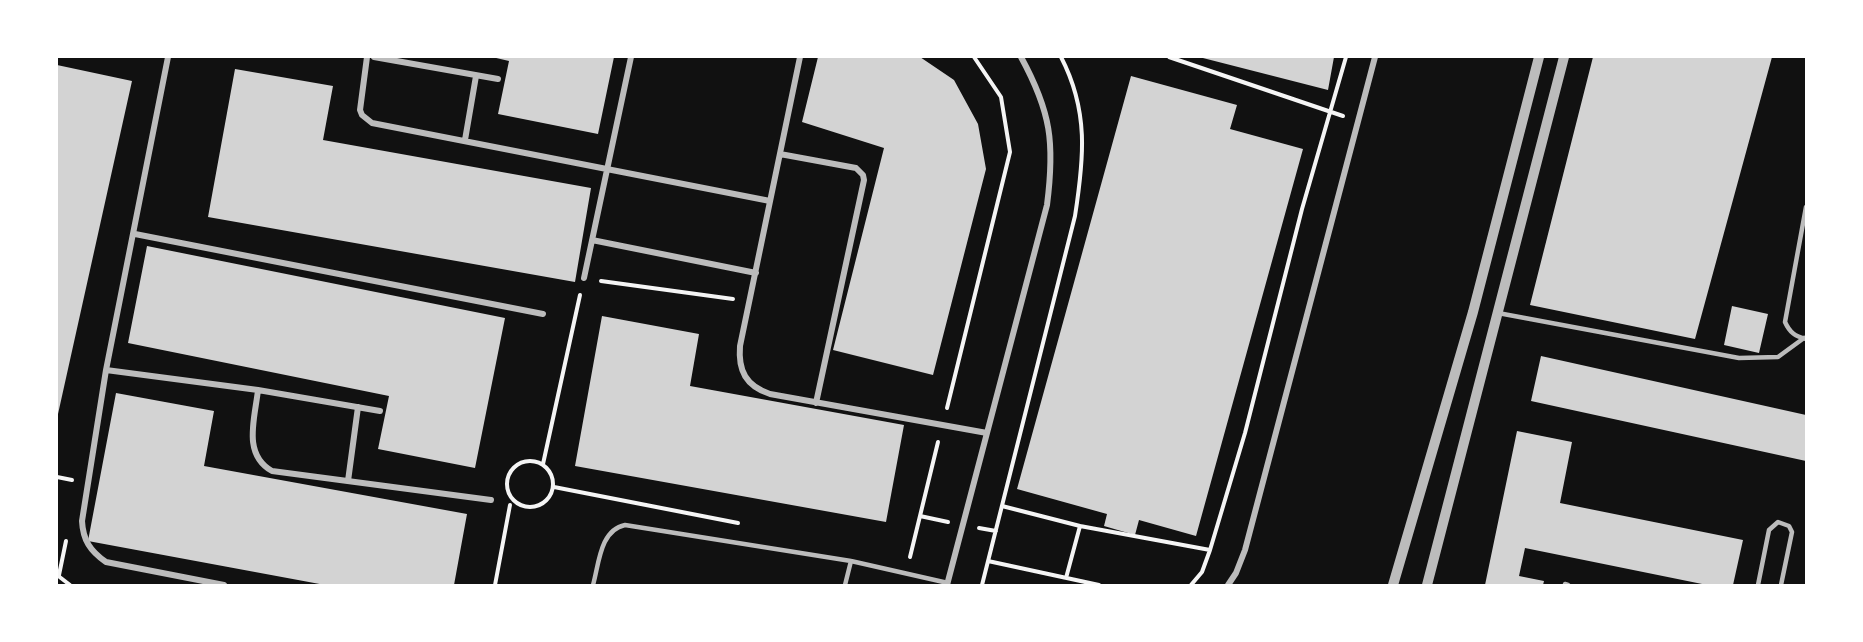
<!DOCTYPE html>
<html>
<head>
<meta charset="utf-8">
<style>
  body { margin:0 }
  #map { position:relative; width:1863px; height:642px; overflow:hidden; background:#111; font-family:Roboto,sans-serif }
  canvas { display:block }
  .frame { position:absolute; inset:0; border:58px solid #fff; pointer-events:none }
</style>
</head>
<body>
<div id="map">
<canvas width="1863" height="642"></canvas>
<div class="frame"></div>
</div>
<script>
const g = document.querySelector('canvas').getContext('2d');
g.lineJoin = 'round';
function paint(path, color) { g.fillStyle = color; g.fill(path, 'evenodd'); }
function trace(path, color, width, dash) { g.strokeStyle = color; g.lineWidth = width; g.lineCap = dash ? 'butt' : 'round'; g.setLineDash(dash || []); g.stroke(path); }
paint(new Path2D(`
  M492,57h122l-16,77 -100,-20 11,-53z
  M818,57h102l34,23 24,44 8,45 -53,206 -100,-25 51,-202 -82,-26z
  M1199,57h135l-6,33z
  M1593,57h179l-77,282 -165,-34z
  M57,65l75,16 -74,333h-1z
  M235,69l98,17 -10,54 268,48 -16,94 -367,-65z
  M1131,76l106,29 -7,24 73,20 -107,387 -57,-16 -4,15 -31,-9 3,-12 -90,-25z
  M147,246l358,72 -30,150 -97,-19 11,-53 -261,-53z
  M1732,306l36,8 -9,39 -35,-8z
  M602,316l97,18 -9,52 214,39 -18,97 -311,-56z
  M1541,356l265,59v46l-275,-60z
  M116,393l98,18 -10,55 263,48 -13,71h-129l-237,-44z
  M1517,431l55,11 -12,61 183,37 -10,45h-26l-182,-37 -6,28 25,5 -1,4h-58z`), '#d3d3d3');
trace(new Path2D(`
  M1169,57l174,59
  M601,281l132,18
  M947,408l63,-256 -9,-55 -27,-40
  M507 484a23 23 0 1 1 46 0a23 23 0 1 1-46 0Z
  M543,464l37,-169
  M57,477l15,3
  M554,487l184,36
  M1002,506l78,20 -14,52
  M920,516l28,6
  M1080,526l130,24 -8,22 -11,13
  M979,528l17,3
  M1210,550l35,-117 57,-224 44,-152
  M910,557l28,-115
  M988,561l111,24
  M57,575l13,10
  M59,575l7,-34
  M495,585l15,-80
  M982,585l93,-369c9,-58 14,-105 -14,-159`), '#f5f5f5', 4);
trace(new Path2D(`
  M1806,207l-21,115c5,11 10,14 21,17
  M1498,313l241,45 39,-1 26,-19
  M1565,584l3,1
  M593,585c6,-21 7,-55 32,-60l226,36 97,22
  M845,585l6,-24
  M1758,585l11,-55 9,-8 11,4 3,6 -11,53`), '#bcbcbc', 4.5);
trace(new Path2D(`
  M168,57l-62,313 -24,151c1,19 8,30 24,41l118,23
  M367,57l-7,53 2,5 10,8 398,78
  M374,57l124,22
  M800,57l-60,289c-2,25 6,40 30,48l217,39
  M465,140l11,-64
  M780,154l76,14 7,7 1,5 -48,223
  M135,234l408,80
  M592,240l164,33
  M584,278l47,-221
  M106,370l152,20 122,21
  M258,390c-3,28 -16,64 14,81l219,29
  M348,481l10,-74
  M947,585l100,-380c8,-62 4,-93 -26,-148
  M1228,585l8,-12 9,-23 130,-493`), '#bcbcbc', 6);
trace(new Path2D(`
  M1393,585l80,-273 66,-255
  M1427,585l137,-528`), '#bcbcbc', 10);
</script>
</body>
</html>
